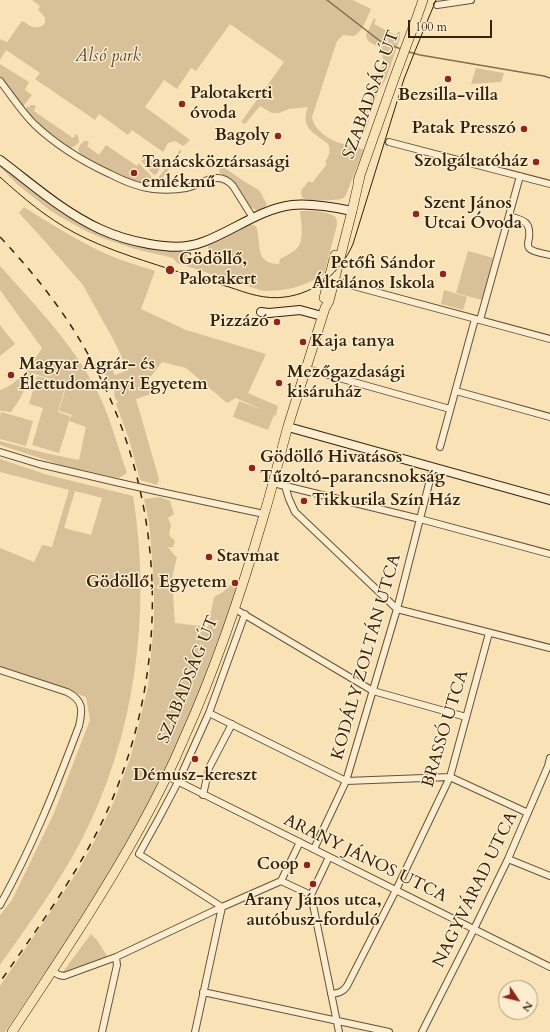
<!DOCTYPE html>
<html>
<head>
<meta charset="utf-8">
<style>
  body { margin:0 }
  #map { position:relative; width:550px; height:1032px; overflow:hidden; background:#fae2b7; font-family:Cardo,serif }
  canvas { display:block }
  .north { position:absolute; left:498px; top:980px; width:40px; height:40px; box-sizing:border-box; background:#fcecd0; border:1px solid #ac9b80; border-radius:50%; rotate:125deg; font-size:11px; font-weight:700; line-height:16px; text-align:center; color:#342209 }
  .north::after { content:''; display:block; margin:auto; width:14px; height:18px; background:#8f2418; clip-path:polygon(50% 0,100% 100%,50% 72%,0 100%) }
  .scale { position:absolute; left:408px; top:20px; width:84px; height:18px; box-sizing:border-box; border:2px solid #342209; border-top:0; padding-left:5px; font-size:12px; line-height:14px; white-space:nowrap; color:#342209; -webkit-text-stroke:3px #fcecd0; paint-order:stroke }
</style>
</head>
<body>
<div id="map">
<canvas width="550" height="1032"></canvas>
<div class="north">N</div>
<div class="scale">100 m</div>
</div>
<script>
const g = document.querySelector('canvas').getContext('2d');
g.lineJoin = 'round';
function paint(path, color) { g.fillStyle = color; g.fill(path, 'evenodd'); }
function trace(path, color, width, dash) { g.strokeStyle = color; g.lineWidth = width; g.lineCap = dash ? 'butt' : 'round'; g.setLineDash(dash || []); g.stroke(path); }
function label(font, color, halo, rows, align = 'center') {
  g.font = font + ' Cardo,serif'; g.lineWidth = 3; g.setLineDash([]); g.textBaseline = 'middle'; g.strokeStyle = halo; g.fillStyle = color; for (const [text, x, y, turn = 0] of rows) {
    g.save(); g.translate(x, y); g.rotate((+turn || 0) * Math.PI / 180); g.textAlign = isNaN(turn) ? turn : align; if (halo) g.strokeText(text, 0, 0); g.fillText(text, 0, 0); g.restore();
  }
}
paint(new Path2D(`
  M32,0h321l18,9c-4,8 -9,25 -18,27 -3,0 -7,-1 -10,-1l-6,6 -25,76c2,17 30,31 46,28l2,4h4l-18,46c-2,2 -2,3 -5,4 -5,1 -35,3 -38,-1 -1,-1 -2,-4 -2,-6l1,-3 7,-8 3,2 15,-19 -2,-2c4,-5 6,-12 3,-18 -15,-12 -28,-16 -20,-37l-19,2 -10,4h-7l-12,-7 -15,18 -4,-2 43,-60 -54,-38 -34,47 -5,-3 -14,21 -13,-9 -19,27 45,33 -5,5 -2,1 -8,-5 -7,2 -5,9 -31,-22 -4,5 -29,-21 -4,6 -60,-41 5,-6 -34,-23 -6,10v-19l1,-2 6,3 15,-21c3,1 6,4 9,5 6,3 16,1 14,-8 -2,-3 -4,-6 -7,-8l2,-4z
  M374,18l2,2 -2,4 21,11 3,-3h2v6l-14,41 -10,18 -10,33 -3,5 -2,1 -1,-3 23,-73c0,-19 -15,-12 -17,-25z
  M0,64l29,18 -4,8 7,5 -10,13 -22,-32z
  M476,68l28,5 -3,9 -30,2z
  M31,105h3l2,1 -2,5 39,27 3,-4 2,2 1,6c-4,4 -6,7 -11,5 -15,-11 -33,-22 -42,-37l1,-4 2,1z
  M84,141h3l2,1 -2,4 12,9 7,-10 31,21 2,-3 12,13 1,5 -4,3c-13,0 -66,-23 -70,-34l3,-7 1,1z
  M180,150l2,1 -19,26 8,5 3,-3 6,4v2l-10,1h-9l-3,-3v-5z
  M145,156l14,10c1,3 -1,8 -4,9l-2,-1 -12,-13z
  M0,163l77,57 91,30 18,1 2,6 5,2 12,-2 4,-6 -1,-4 1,-3 40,-20 7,2c6,15 -3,38 23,38l1,-5c5,-3 10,-5 14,-8 12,-8 7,-29 6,-40 8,-1 27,0 34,5 3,2 3,5 3,9l-13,49c-20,13 -38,17 -61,17l-86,-28 -4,-5 -38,-9 -33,-11 -16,-7 -27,-15 -12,-8 -30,-24 -17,-17z
  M222,166l23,16 14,8 8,14 -3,5c-5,3 -9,1 -14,-2l-18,-27 -12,-7 -1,-3z
  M24,207c25,16 51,32 78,45 17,8 35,13 53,19l-14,38 45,21 80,24 -18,39 30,13 -2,10 -2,-1 -6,15 -35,-13 6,-16 24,9 -27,-12 -9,5 -41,-35 -24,-6 -13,17 2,15 -15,5 23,80 -2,6 -17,-5 -11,-41 -13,-35 2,-2 -3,-4 -1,-8 -10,-17 1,-4h7l3,6 13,-5 -15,-31 -30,-54 -42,-48 -22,-24z
  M468,251l25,7 -11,42 -26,-7z
  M0,266c36,40 75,80 99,129 12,25 19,52 28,78l-8,5 -58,-13 -61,-20v-4l45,12 34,7 7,-33 -17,-6 -10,32 -27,-8 11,-37 -14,-4 8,-28 29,8 -8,28 12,4 -1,4 3,-5 -13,-4 8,-27 -35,-11 -11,24 -10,15 -11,-1v-21c20,-7 31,-25 42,-42l-42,-58z
  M444,290l23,7 -4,13 -22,-6z
  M0,325l15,19 -15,12z
  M1,412l32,9 -7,25 -26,-7v-22z
  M0,459l48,16 85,21c19,115 2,242 -52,345 -23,44 -53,84 -81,124v-50l12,-15 42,-87 36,-93 -4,-23 -86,-31v-118l34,14 8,-17 10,2 17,-57 -69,-18zM75,491l27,7 -11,37 -27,-7z
  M160,497l10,4 4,13 -6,4 3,7 -2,10 6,6 -2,6h-5l7,9 2,1 -5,21 3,45 33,4 6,-30 9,-5 8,-8 7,3 -20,63 -48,113 -40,78 -73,116 -11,14 -41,61h-5v-46l78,-115 16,-29 18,-36 6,-15 13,-35 17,-69 6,-65v-31l-2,-36 -3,-32 -5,-24z
  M91,934l6,6 10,16 -39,16 -6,1z`), '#d8c199');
trace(new Path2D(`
  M327,0l53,41 21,8
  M409,52l11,3 124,21 6,2`), '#836e4e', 1.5);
const street = new Path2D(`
  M437,5l34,-5
  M0,81c11,14 21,30 34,43 22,21 48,37 76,50 14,7 27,13 43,15 10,1 23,1 33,-1 17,-4 32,-19 47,-2l20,32
  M389,142l161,42
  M509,216c14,4 22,5 20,22 -1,4 -2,7 0,10 3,4 16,6 21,7
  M335,281l215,58
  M480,320l40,-144
  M307,369l143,40
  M456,391l94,26
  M440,447l35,-128
  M0,452l39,12 81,19
  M273,483l147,36 130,35
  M285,486l4,13 6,13 102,97 153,39
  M156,491l108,23
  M235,609l138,82 93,26
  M0,670l67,22c16,8 16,17 12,34 -23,61 -47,122 -79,179
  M209,713l137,68 104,-4 78,36
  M167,776l383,191
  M203,795l6,-27 23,-44
  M314,849l32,-68 51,-172 36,-141
  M508,859l42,17
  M281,881l30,14 18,-38
  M311,895l28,137
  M222,907l-83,-53 20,-36 19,-36 31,-69 36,-99
  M51,971l8,4 5,1 52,-19 106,-50 59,-26 19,-39
  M203,992l186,40
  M331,994c8,-1 12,-2 16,-8l49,-96 54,-113 39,-144
  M102,1032l15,-67 -1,-8
  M195,1032l27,-125
  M422,1032l52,-103 34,-70 40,-93 2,-8`);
const secondary = new Path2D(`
  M0,160c32,24 63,52 100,69 15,7 32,12 49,15 18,3 36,5 54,-2 30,-11 57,-33 89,-37 20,-2 41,2 60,6
  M261,312l8,1 31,-3 22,6
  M288,427l262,73`);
const primary = new Path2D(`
  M358,181l36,-102 23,-62 6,-17
  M324,298l11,-43
  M12,1032c44,-67 90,-135 129,-206 16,-29 31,-59 44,-90 32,-71 57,-146 79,-221 9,-30 16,-60 24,-89 12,-39 25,-79 37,-118l4,-7 23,-90 8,-35`);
trace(street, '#665234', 8);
trace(secondary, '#342209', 10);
trace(primary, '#342209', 10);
trace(street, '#fcecd0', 6);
trace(secondary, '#fcecd0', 8);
trace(primary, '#fae2b7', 9);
trace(new Path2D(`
  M0,177c23,21 47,41 75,56 34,18 74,29 110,41 15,4 29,9 44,13 18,6 36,13 56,10 31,-4 56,-25 68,-53l51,-165 11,-28 21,-51`), '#342209', 1);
trace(new Path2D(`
  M0,237c34,36 65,75 89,119 77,139 84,305 20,451 -28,63 -70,119 -109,175`), '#342209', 1.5, [7, 7]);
const streetBridge = new Path2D(`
  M120,483l36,8`);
trace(streetBridge, '#665234', 8, []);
trace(streetBridge, '#fcecd0', 6);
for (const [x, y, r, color] of [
  [448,79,4,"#8f2418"],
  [182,104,4,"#8f2418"],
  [524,129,4,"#8f2418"],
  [278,136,4,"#8f2418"],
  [536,162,4,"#8f2418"],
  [134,173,4,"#8f2418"],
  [416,214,4,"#8f2418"],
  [170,270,5,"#8f2418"],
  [443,274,4,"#8f2418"],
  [277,322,4,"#8f2418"],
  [303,342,4,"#8f2418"],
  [11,375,4,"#8f2418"],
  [279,383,4,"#8f2418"],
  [252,468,4,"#8f2418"],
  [304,501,4,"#8f2418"],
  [209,557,4,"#8f2418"],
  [235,583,4,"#8f2418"],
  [195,759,4,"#8f2418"],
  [307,865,4,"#8f2418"],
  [313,884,4,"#8f2418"]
]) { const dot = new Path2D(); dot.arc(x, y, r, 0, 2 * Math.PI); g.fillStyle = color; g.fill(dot); trace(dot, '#fcecd0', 1.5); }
label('italic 17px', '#5d4a2d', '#fcecd0', [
  ["Alsó park",108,57]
]);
label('bold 17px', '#342209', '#fcecd0', [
  ["Palotakerti",190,94],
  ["óvoda",190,114],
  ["Bezsilla-villa",448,96,"center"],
  ["Patak Presszó",516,129,"right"],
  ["Bagoly",270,136,"right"],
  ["Szolgáltatóház",528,162,"right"],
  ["Tanácsköztársasági",142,163],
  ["emlékmű",142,183],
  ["Szent János",424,204],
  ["Utcai Óvoda",424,224],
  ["Gödöllő,",179,260],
  ["Palotakert",179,280],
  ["Petőfi Sándor",435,264,"right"],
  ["Általános Iskola",435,284,"right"],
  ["Pizzázó",269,322,"right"],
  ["Kaja tanya",311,342],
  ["Magyar Agrár- és",19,365],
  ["Élettudományi Egyetem",19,385],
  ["Mezőgazdasági",287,373],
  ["kisáruház",287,393],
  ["Gödöllő Hivatásos",260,458],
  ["Tűzoltó-parancsnokság",260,478],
  ["Tikkurila Szín Ház",312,501],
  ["Stavmat",217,557],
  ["Gödöllő, Egyetem",227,583,"right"],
  ["Démusz-kereszt",195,776,"center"],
  ["Coop",299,865,"right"],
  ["Arany János utca,",313,901,"center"],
  ["autóbusz-forduló",313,921,"center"]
], 'left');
label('17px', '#342209', '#fcecd0', [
  ["SZABADSÁG ÚT",372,95,-70],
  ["KODÁLY ZOLTÁN UTCA",367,657,-74],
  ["SZABADSÁG ÚT",189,680,-68],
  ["BRASSÓ UTCA",446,729,-73],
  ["ARANY JÁNOS UTCA",365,859,26],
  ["NAGYVÁRAD UTCA",476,890,-64]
]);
</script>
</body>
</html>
